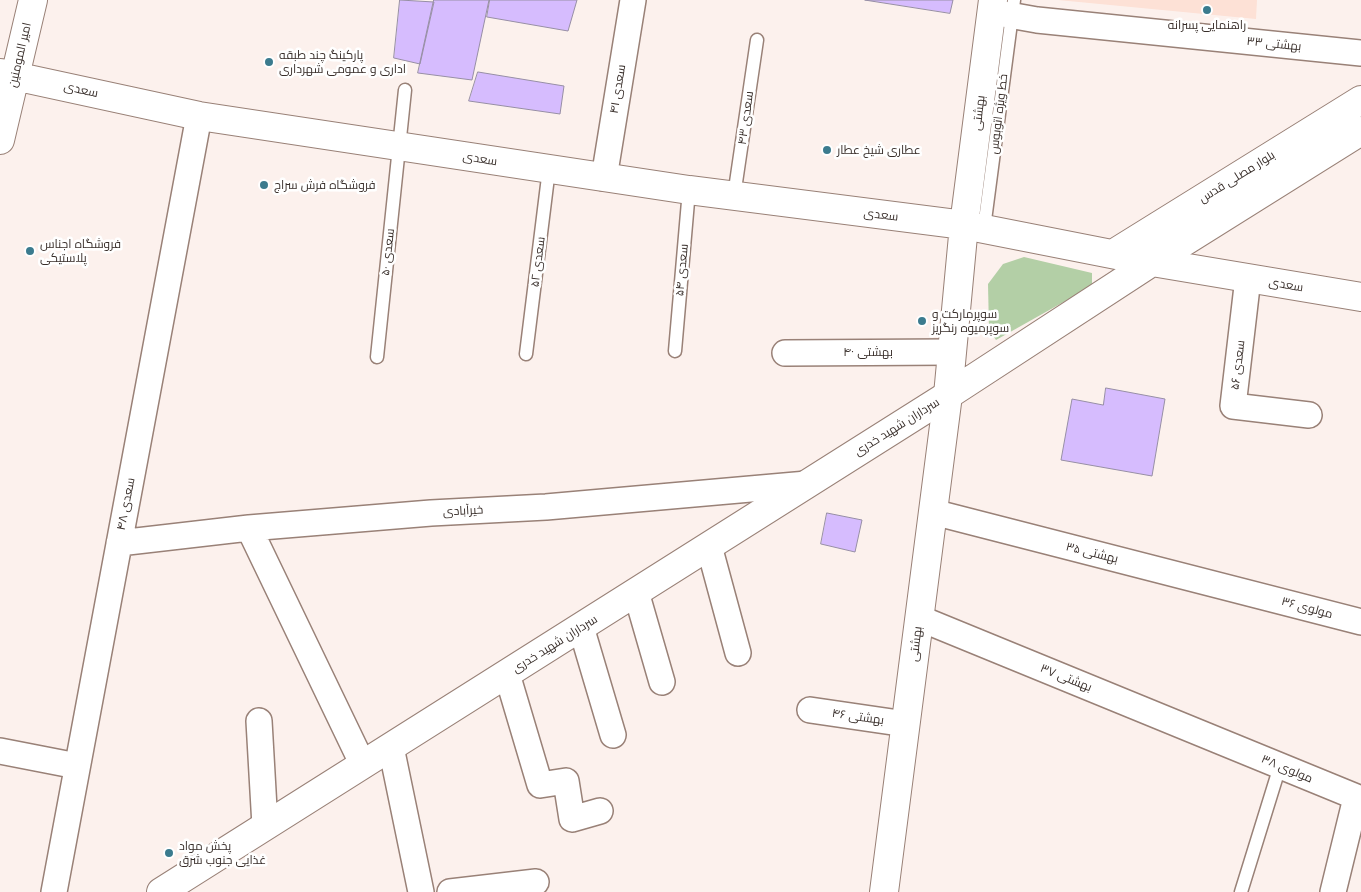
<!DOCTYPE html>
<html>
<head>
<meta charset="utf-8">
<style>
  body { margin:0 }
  canvas { display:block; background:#fcf1ed }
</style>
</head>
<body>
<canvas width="1361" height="892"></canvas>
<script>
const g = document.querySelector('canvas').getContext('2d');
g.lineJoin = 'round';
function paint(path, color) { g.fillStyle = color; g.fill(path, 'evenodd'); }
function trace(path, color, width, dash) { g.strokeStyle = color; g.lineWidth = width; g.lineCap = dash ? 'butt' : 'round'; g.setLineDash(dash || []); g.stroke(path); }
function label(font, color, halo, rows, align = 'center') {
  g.font = font + ' Montserrat,Cairo,sans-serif'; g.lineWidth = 5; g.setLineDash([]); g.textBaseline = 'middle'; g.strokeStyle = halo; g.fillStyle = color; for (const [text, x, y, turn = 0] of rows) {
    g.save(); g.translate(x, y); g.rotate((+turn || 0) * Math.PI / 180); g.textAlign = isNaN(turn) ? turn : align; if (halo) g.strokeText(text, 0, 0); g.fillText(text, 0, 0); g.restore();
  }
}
paint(new Path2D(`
  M1058,0h199l-1,19z`), '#fde1d6');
paint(new Path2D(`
  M1024,257l68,16v13l-96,54 -7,-10 -1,-46 15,-20z`), '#b3cfa6');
const building = new Path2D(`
  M400,0l34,2 -14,62 -26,-6z
  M434,0h55l-17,80 -54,-7z
  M490,0h87l-9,31 -81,-14z
  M865,0h88l-3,13z
  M478,72l86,14 -4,28 -91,-13z
  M1106,388l59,11 -13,77 -91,-16 11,-61 31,6z
  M827,513l35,7 -7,32 -34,-8z`);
paint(building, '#d6bcfe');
trace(building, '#978fa5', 1);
const service = new Path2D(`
  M734,196l23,-156
  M984,228l30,-228
  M675,351l14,-161
  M526,354l23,-185
  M377,357l28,-267
  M1241,892l39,-126`);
const minor = new Path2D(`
  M992,12l45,8 324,33
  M604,178l29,-178
  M1248,278l-15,128 76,9
  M785,353l166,-1
  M933,512l428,110
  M249,528l114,237
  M119,543l130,-15 182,-15 115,-6 261,-23
  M709,546l29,107
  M636,592l26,90
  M919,618l442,181
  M581,627l32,108
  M507,674l33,111 26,-4 6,38 28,-8
  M810,710l96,14
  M259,721l6,105
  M391,747l30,145
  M0,751l77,15
  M54,892l145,-776
  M450,892l86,-10
  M1333,892l23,-94`);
const tertiary = new Path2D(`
  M161,892l787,-497`);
const secondary = new Path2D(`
  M0,73l199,43 490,74 275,35 29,-225
  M1361,131l-209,131 -204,133 16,-170 188,37 209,35
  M0,140l33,-140
  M1113,254l248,-154
  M884,892l64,-497`);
trace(service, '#998177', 15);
trace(minor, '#998177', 28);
trace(tertiary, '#998177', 30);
trace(secondary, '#998177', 30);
trace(service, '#fff', 12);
trace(minor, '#fff', 25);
trace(tertiary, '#fff', 28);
trace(secondary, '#fff', 28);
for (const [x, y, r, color] of [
  [1207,10,5,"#3b7b8e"],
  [269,62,5,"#3b7b8e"],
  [827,150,5,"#3b7b8e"],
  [264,185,5,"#3b7b8e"],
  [30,251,5,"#3b7b8e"],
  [922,321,5,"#3b7b8e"],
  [169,853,5,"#3b7b8e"]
]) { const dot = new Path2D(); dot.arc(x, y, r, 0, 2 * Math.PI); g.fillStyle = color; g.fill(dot); trace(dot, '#fff', 2); }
label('12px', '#382e2a', '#fff', [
  ["راهنمایی پسرانه",1207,25,"center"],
  ["پارکینگ چند طبقه",279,55],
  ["اداری و عمومی شهرداری",279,69],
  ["عطاری شیخ عطار",837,150],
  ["فروشگاه فرش سراج",274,185],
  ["فروشگاه اجناس",40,244],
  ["پلاستیکی",40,258],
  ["سوپرمارکت و",932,314],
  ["سوپرمیوه رنگریز",932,328],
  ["پخش مواد",179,846],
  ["غذایی جنوب شرق",179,860]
], 'left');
label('12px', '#382e2a', '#fff', [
  ["بهشتی ۳۳",1274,44,6],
  ["امیر المومنین",20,55,-77],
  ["سعدی ۴۱",618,89,-81],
  ["سعدی",81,90,13],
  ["بهشتی",979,113,-83],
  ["خط ویژه اتوبوس",999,114,-83],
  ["سعدی ۴۳",746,118,-82],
  ["سعدی",480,159,9],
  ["بلوار مصلی قدس",1237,177,-32],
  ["سعدی",881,215,7],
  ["سعدی ۵۰",388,252,-84],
  ["سعدی ۵۲",538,262,-83],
  ["سعدی ۵۴",682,270,-85],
  ["سعدی",1286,285,10],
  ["بهشتی ۴۰",868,352],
  ["سعدی ۵۶",1238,365,-83],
  ["سرداران شهید خدری",897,427,-32],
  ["سعدی ۴۸",126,504,-79],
  ["خیرآبادی",463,511,-3],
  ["بهشتی ۳۵",1092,553,14],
  ["مولوی ۳۶",1307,608,15],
  ["سرداران شهید خدری",555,644,-32],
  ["بهشتی",916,644,-83],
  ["بهشتی ۳۷",1066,678,22],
  ["بهشتی ۴۶",858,717,8],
  ["مولوی ۳۸",1287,769,23]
]);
</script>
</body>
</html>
